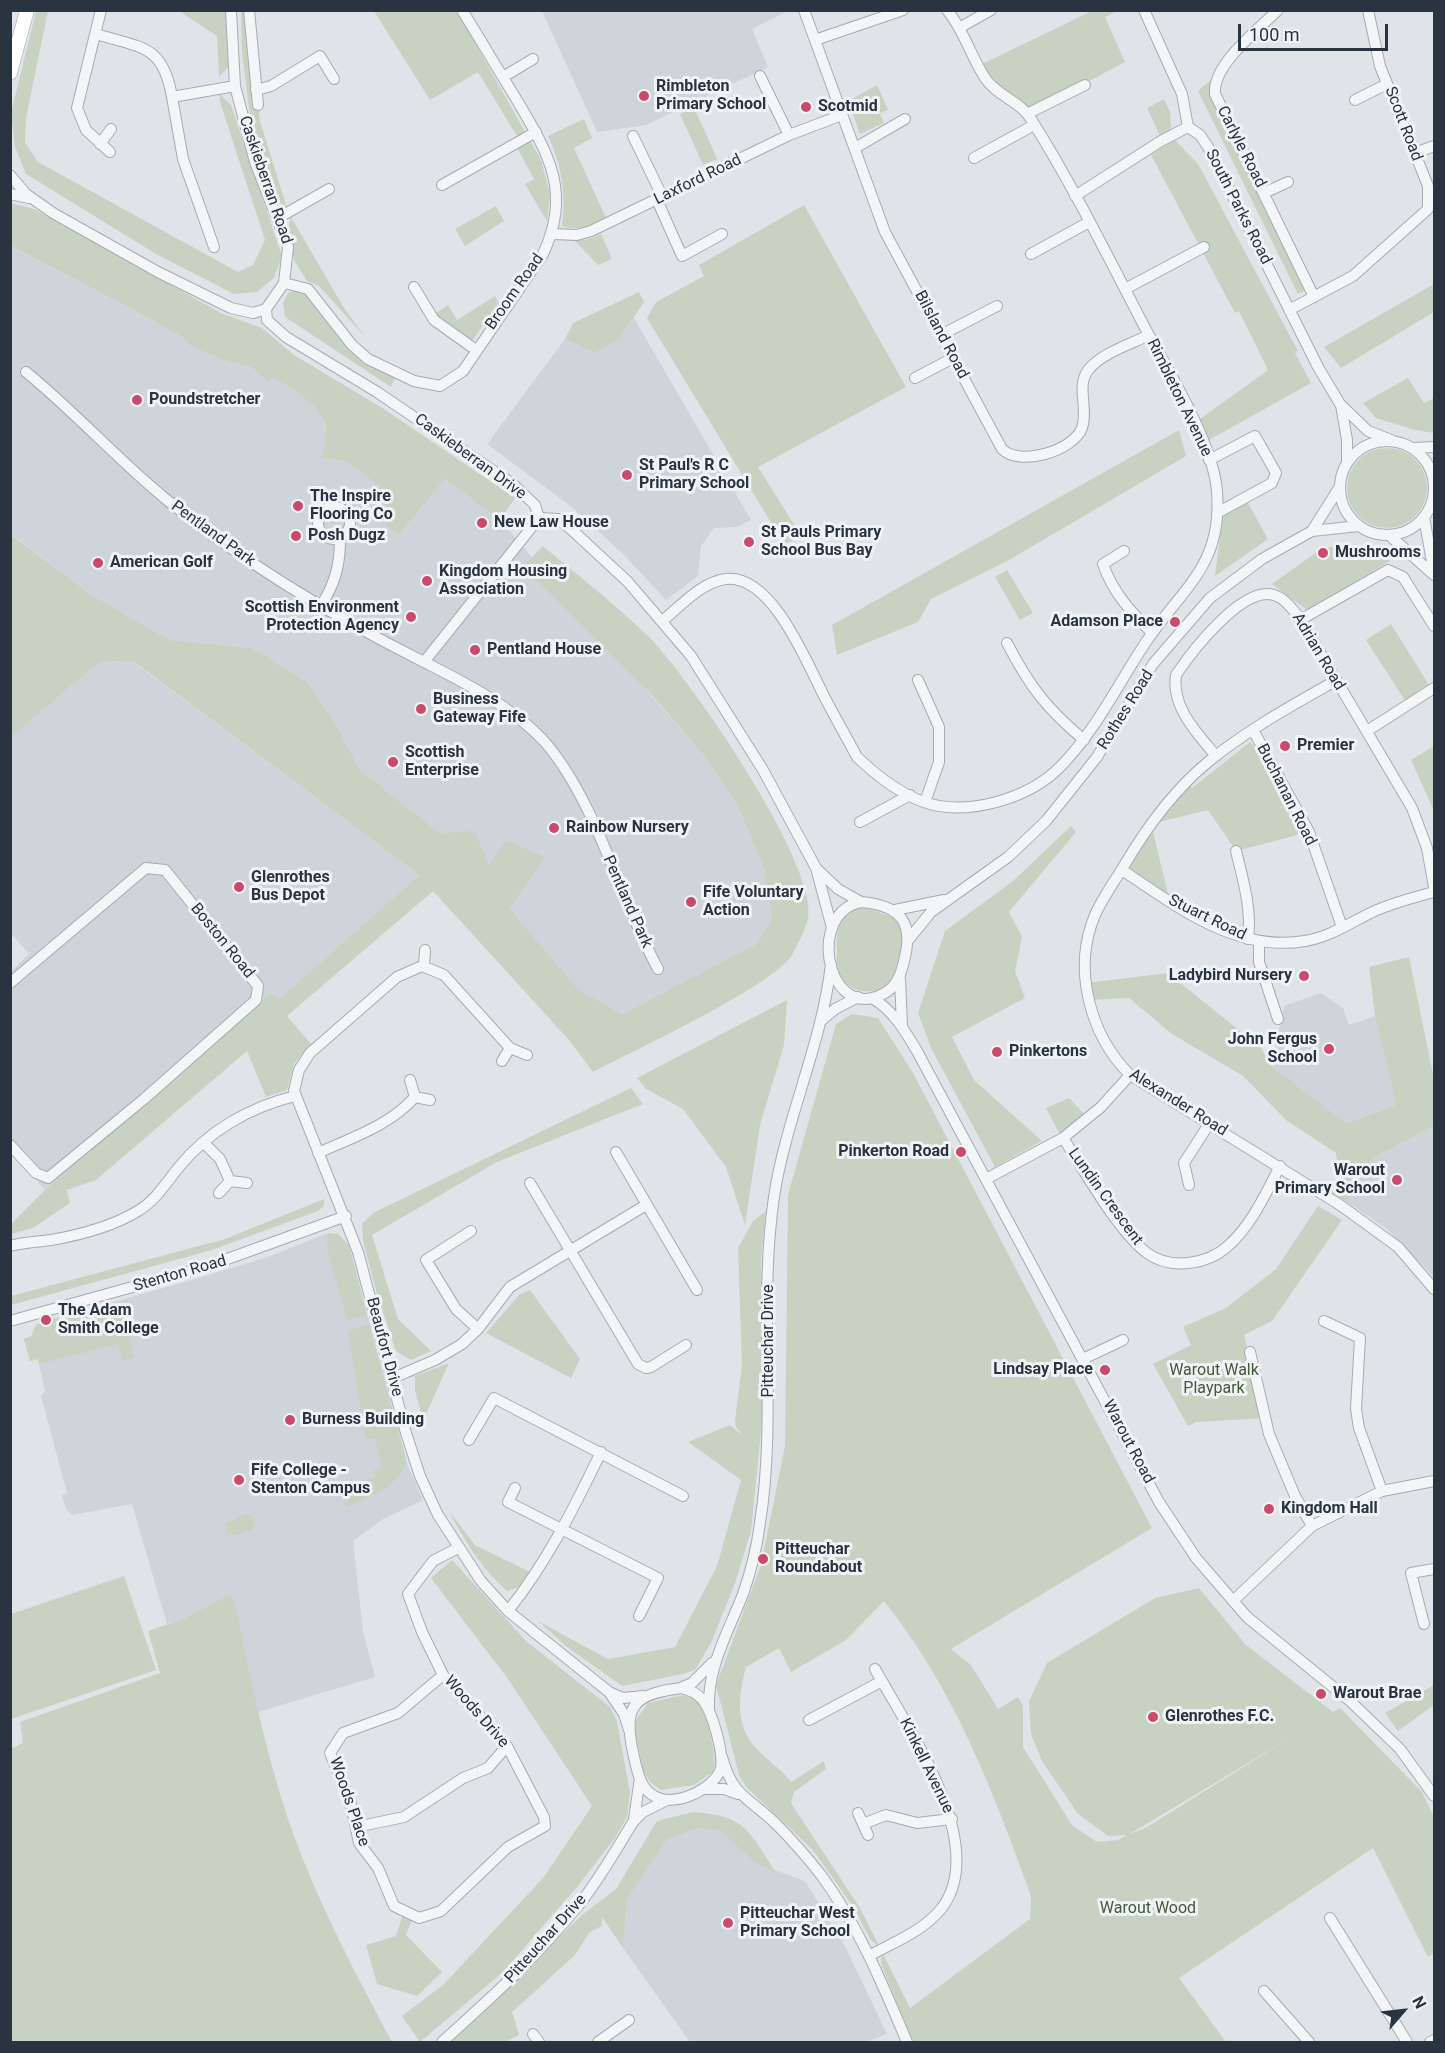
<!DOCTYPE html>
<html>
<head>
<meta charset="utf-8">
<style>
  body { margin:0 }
  #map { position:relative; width:1445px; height:2053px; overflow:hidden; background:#e0e4e9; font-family:Roboto,sans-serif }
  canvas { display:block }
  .frame { position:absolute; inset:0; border:12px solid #293440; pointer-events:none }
  .north { position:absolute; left:1373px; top:1981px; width:60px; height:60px; -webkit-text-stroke:4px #f0f3f6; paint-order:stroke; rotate:62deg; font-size:16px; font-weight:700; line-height:24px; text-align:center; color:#293440 }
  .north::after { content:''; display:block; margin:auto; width:21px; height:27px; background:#293440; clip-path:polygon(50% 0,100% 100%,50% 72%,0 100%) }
  .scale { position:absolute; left:1238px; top:24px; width:150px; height:27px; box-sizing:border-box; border:3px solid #293440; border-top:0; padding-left:8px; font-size:18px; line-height:21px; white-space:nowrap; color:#293440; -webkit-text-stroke:4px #f0f3f6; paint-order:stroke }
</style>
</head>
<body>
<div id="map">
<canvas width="1445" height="2053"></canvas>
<div class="frame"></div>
<div class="north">N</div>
<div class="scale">100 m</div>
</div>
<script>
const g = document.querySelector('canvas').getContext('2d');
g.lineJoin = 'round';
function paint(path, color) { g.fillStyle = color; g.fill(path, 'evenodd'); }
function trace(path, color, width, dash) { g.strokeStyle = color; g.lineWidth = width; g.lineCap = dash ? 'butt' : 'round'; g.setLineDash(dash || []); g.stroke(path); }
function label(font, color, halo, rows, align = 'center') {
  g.font = font + ' Roboto,sans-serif'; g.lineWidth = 6; g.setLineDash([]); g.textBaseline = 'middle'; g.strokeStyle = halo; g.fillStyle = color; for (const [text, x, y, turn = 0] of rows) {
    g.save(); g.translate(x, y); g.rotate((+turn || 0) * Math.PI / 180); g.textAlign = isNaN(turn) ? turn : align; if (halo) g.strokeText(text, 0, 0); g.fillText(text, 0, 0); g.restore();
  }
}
paint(new Path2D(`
  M542,11h246l-36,18 16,38 -122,58 -49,7z
  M10,246l140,73 34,19 6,8 33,14 28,7 17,15 6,-4 37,24 12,12 4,28 52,44 21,48 45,-55 55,41 209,242 30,47 25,60 8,51 -16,24 -134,70 -44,-25 -138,-156 -80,-63 -28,-53 -25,-35 -55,-34 -82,-8 -78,-45 -81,-61z
  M634,318l117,202 -14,7 -23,1 -13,18 -3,30 -32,24 -43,-46 -51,-47 -85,-63 78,-105 30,14 25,-15z
  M132,661l287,214 -140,124 -8,-6 -226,197 -34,-38v-181l18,-17 -18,-21v-196l89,-75z
  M1321,993l22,15 6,17 26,-9 21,89 -51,18 -74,-57 13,-60z
  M1434,1126v151l-48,-49 -39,-26 26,-44z
  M328,1233l10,1 11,12 59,220 15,34 -40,19 -30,22 10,90 12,46 -117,35 -30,-117 -45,24 -16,5 -35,-120 -60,11 -6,-6 -4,-14 5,-2 -26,-97 4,-5 -6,-27 -1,-5 -8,2 -6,-22 8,-3 2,-8 7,-6 144,-40 83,-25z
  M698,1828l23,3 32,31 52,19 40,65 42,88 -21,8h-176l-67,-94 4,-48 40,-60z`), '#ced4da');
paint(new Path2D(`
  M36,11h12l-22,107 -1,24 13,20 200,110 15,-7 12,-25 -45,-138v-8l11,11 51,151 -8,22 -17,14 -23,2 -78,-40 -130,-80 -11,-27 -4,-34z
  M179,11h47l2,56 -9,10 -2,-41z
  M241,11h8l11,110 27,87 -13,-10 -23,-74 -9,-71z
  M374,11h83l84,149 9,34 -3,27 -22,-37 9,-5 -19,-35 5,-3 -42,-69 -48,28z
  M1092,11h26l-13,6 20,45 -98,52 -49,-48z
  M1212,79v19l94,192 -8,4 -100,-203z
  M877,85l11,25 -8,3 4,10 -24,11 -12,-33z
  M1164,99l6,13 1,19 -11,5 -13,-28z
  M694,107l23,52 -14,6 -23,-51z
  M584,119l8,19 -18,10 32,70c-15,7 -28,14 -44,8 4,-32 0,-61 -14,-90z
  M1174,139l24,25 100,187 -3,2 16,30 -102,57 -9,-21 68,-49 -29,-59 -4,2 -84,-158z
  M10,203l24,6 187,104 41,15 32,27 90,54 131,89 -15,22 -55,-41 -46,56 -12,-8 -8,-41 -32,-25 -26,-3c18,-46 -14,-58 -47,-80l-6,4 -17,-15 -28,-7 -33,-14 -6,-8 -34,-19 -139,-73z
  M804,205l102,182 -148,80 44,70 -18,7 -137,-226 9,-16 48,-26 -5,-11z
  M496,206l8,15 -39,25 -10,-17z
  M291,217l53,91 22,30 -47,-52 -12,-5 -13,-21 -6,-32z
  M601,234l11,25 -14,6 -24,-25h11z
  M1434,284v28l-93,56 -17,-21z
  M300,289l20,16 43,56 32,17 -4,9 -106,-70 -2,-14 5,-10z
  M639,292l5,10 -24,36 -25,15 -30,-14 8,-16z
  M495,296l4,8 -31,42 -37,-30 17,-11 9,15z
  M1408,378l16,25 10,-5v35l-19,-3 -39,-12 -13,-15z
  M1179,430l7,26 -177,104 -78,39 -13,23 -81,33 -5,-30z
  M1347 488a40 40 0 1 1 80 0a40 40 0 1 1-80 0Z
  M1248,503l20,36 -53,37 8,-64z
  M10,534l82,61 78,45 82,8 55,34 25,35 28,53 80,63 35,-2 14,35 17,-26 39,17 -36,52 69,80 44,25 134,-70 16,-24 -8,-51 -25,-60 -30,-47 -56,-66 -130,-129 20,-21c35,29 71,58 104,89 40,39 172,230 161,283 -2,11 -11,27 -16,37 -19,31 -159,96 -199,117l-24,-32 -136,-149 -146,125 24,28 -17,20 -7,26 -21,7 -19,-46 -151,129 -29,10 3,13 -37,25 -22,6v-10l34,-34 226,-197 8,6 140,-124 -286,-214 -33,1 -89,75z
  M1346,544l37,11 7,6 -83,49 -35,-26 49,-35z
  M1007,570l26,43 -13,7 -25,-43z
  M1391,624l41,66 -24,15 -42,-65z
  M1250,742l21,21 38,69 -73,19 -28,-41 -57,14 19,78 -48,-32 29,-46 36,-41 5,5z
  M1434,746v65l-23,-51z
  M1071,826l5,6 -67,80 13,25 -7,34 10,27 -73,39 22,43 68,61 -47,26 -64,-119 -13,-35 27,-82 68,-50z
  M857,908l13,1 23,8c12,14 10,27 5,44 -2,7 -4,15 -9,21 -14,16 -42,11 -50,-9 -3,-7 -2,-16 -2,-23 -1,-22 1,-31 20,-42z
  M1409,957l25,122v47l-61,32 -26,44 -16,-9 8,-17 -3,-23 -50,-33 -43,-44 -71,-42 -43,-36 -40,2 -3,-17 82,-10 93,75 10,18 75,57 50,-18 -21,-89 -6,-49z
  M787,1000l-3,45 -24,80 -15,100 -19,-58 -43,-58 -37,-20 -9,-11z
  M852,1014l26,4 35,55 239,455 -201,121 20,16 27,44 20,-12 5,9v41l49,78 25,17 21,-2 9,-5 -19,1 -30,-22 -36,-53 -11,-27 -2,-33 18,-38 108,-65 44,-10 47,57 87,67 7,-4 82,84 12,25v136l-6,4 -55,-109 -194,130 47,64h-313l-32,-78 1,-15 -12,-10 -16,-31 -41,-58 -67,-63 -7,-12 -23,-90 45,-120 24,-119 3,-251 48,-171zM884,1601c71,89 109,190 147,295l-1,23 -120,89 -50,-100 -69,-105 3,-11 32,-23 -2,-8 -33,21c-9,-12 -20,-19 -30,-29 -27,-24 -23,-55 -15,-86l33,-19 12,24 55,-32zM1290,1738l-143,89 -19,8z
  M631,1088l12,16 -146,58 -125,73 26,84 33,32 -20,9 -15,-9 -19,-57 -14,-53 -1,-17 11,-11z
  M1069,1098l17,18 -26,19 -14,-27z
  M324,1199v7l-6,5 -106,39 -201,55v-9l214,-57z
  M1318,1206l24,14 -70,101 -28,14 21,83 -68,4 -9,4 -35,-62 38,-19 -8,-18 43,-19 50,-39z
  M766,1211l-5,48 4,133 -14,139 -16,52 -24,60 -16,27 -12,4 -61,12 -55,-39 -29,-26 70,38 67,-12 42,-81 24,-86 -53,-38 42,-17 13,11 -7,-9 -1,-7 7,-55 -4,-117 15,-27z
  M328,1233l10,1 11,11 18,70 -20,5 -20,-72z
  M530,1290l50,69 -9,19 -85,-45 33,-38z
  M113,1302l9,9 12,47 -11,3 -5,-17 -79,20 -1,-5 -8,2 -6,-22 8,-3 4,-11z
  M369,1324l37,135c-3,27 -38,37 -59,48l-4,-4 6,-2 -4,-15 30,-8 -1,-8 8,-3 -7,-29 -9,1 -2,-8 -16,-100z
  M449,1363l-26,58 -8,-30v-15z
  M449,1511l26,34 55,27 -11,15 -12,4c-26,-23 -42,-49 -58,-80z
  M248,1513l7,7 -2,9 -16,6 -10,-2 -2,-10z
  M452,1560l75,82 83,65 7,14 13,72 -3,24 -12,21 -38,49 -74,85 -83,70 -18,-26 41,-31 100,-107 49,-72 -84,-127 -77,-101z
  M124,1576l32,94 -145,49v-105z
  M228,1595l3,1 6,17c14,68 28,136 50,203 27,79 66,153 105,226h-381l-1,-293 13,-6 -3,-21 140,-49 -12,-42 35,-12z
  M1434,1685v20l-36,26 -13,-18z
  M683,1695c7,2 12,4 17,10 8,11 17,52 14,66l-20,14 -33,5 -10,-7 -8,-12 -8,-41 1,-10 12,-17z
  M693,1812c53,4 55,18 83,60l-23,-10 -32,-31 -23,-3 -31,12 -40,60 -4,48 -21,-31v9l-12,6 -16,24 -62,56 7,23 -14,7h-54l131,-127 34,-26 41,-68z
  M404,1911l10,4 -8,20 36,37 -25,24 -40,-12 -11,-39 30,-9z`), '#c8d2c2');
const minor = new Path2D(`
  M101,10l-24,98 9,22 24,22
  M231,10l4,76 20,76 33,85 -4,36 -18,26
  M249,10l9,95
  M804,10l81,222 117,217c18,18 71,2 80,-21 7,-20 -7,-42 7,-59 13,-16 42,-25 60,-34
  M1144,10l38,84 6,33 12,8 8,12 110,220 22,37 28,27 23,9
  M1278,10c-20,20 -66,55 -63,84l99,203
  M959,28l32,-18
  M96,34c45,14 67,10 76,63l63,-11
  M815,40l88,-30
  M760,76l29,59
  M503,77l30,-18
  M256,90l15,-4 49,-30 14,23
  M172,97l11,62 31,88
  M1355,100l32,-16
  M1027,114l58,-29
  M633,136l30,62
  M100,144l11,-15
  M855,148l50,-29
  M1415,153l19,-7
  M974,158l60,-33
  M10,175l16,19 27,19 105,59 73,36 22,5 13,-4
  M442,185l94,-53
  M1264,193l24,-11
  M10,194l19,4
  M1075,196l86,-55 27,-14
  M657,200l25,56 40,-22
  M278,218l51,-29
  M553,234l24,1 14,-4 198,-96 53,-20
  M1031,254l58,-32
  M284,283l24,6 44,56 16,14 46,22 26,5 23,-15 80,-117c30,-63 4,-103 -28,-157 -18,-29 -35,-58 -53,-87
  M414,287l20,33 42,30
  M1125,289l79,-42
  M266,309l1,11 19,17 91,55 137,93 21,20 4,13
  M1289,310l64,-34 75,-67v-23l-48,-120 -12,-56
  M941,335l56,-29
  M26,372c49,40 92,88 141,128 79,64 167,117 257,162l115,-144
  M915,378l38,-20
  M1341,405l6,35v21
  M1340 488a47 47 0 1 1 94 0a47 47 0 1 1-94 0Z
  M1413,448l21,-1
  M1209,460l46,-24 21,37 -4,10 -55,30
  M318 523a16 16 0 1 1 32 0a16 16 0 1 1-32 0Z
  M1424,517l10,56
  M539,518l19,1 14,11 56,52 63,74 72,114 53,98 16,60
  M1312,531l27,-43
  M1389,535l45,40
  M1124,551l-21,13c10,29 28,48 49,69
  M321,606c14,-23 19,-40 19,-67
  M1300,620l88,-50 15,7 31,49
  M662,621c19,-15 39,-39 64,-42 47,-5 82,87 100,121 10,19 21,38 31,57 18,17 40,35 64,44 44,17 108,-2 140,-35 35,-36 57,-82 85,-124 36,-54 77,-76 71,-151 -4,-49 -50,-122 -74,-167 -36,-69 -71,-140 -112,-205 -11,-18 -34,-23 -46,-41 -14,-21 -21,-48 -38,-68
  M1007,643c23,44 39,65 77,97
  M424,662c40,20 88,45 119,78 52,58 77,159 115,229
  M918,680l21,47v35l-14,40
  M1335,681c-44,25 -88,49 -127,81 -34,28 -61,65 -83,102 -10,17 -22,33 -30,51 -23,54 -5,120 35,160l210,130 58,42 36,42
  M1253,730l56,102 33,95
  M1367,731l67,-43
  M1216,756c-19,-23 -45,-49 -40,-81 16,-24 67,-90 98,-80 11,3 18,14 25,22l113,191 15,40 7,39
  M860,822l50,-27
  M1236,851c7,29 16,58 12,88
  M816,868l22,21 23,13
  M1122,870c54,36 114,83 183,71 26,-4 49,-21 72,-31 19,-8 38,-13 57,-18
  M861,902c49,4 53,29 40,70 -5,13 -11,20 -25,25 -51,17 -68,-85 -15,-95z
  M895,910l49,-10
  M909,939l22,-27 77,-55 38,-36 51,-64 56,-93 57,-66 52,-39 50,-28 47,-5
  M1259,943v19l19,57
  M424,966l1,-16
  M900,979l2,47
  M10,983l136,-115 19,2 93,116 -2,14 -112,99 -96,79 -12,-5 -26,-28
  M872,998c21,12 33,33 45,53l242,451 37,56 51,59 102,83 51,49 34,47
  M822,1020l13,-11 23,-12
  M527,1055l-17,-7 -66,-73 -22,-9 -25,11 -87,76 -11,17 -5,21 64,161 48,181 14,43 18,39 43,66 27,30 101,81 15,22 5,16
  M502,1061l8,-13
  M410,1080l5,17
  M1063,1138c22,33 53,91 84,115 23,17 60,12 81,-7 23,-20 38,-53 52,-80
  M204,1143l16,16 10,22
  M616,1152l81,138
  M318,1153c35,-16 71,-27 97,-56l15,3
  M986,1179l77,-41 38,-31 29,-32
  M230,1181l17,2
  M530,1183l108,181 8,4 5,-1 35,-22
  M1189,1185l-5,-22 25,-39
  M219,1193l11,-12
  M471,1231l-45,29 30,49 22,20
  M10,1246c15,-4 27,-4 41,-6 29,-5 62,-14 87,-29 18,-11 28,-28 41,-44 29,-36 71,-60 116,-71
  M10,1321l198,-55 138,-50
  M1324,1321l36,17 -4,71 3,19 23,63
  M1250,1352l19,82 26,62 17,30
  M1083,1359l40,-19
  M393,1378l42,-18 27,-16 16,-15 32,-42 136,-82
  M469,1440l25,-42 189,98
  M515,1488l-7,14 150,76 -19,38
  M1233,1601l79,-75 70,-35 52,-10
  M508,1611c39,-49 66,-103 93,-159
  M1424,1624l-13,-51 23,-4
  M443,1675l-45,38 -55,20 -13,20 20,47 9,43 19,25 16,38 25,12 22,-7 67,-64 37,-21 -1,-9 -37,-71 -64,-71 -21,-43 -14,-38 25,-33 25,-13
  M680,1688l12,-5 20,-20
  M682,1688c9,2 14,5 20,11 10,12 25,61 17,74 -11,19 -48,36 -68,21 -11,-8 -14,-24 -17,-37 -11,-49 -4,-63 48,-69z
  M609,1692l14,6 20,-2
  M709,1710c-2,-43 19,-77 34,-116 8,-23 14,-47 17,-71 17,-108 -2,-218 14,-326 12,-79 48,-153 57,-233
  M809,1720l73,-39
  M722,1757c11,40 26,40 53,66 16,16 32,34 46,52 37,50 62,110 86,167
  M704,1789h20l14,5
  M858,1813l10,22
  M634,1819l6,-41
  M863,1824l23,-9 31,8 35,-4
  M356,1827l48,-10 59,-39 25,-10 19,-22
  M1330,1918l77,124
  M869,1956c25,-14 53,-24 72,-47 50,-63 -34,-182 -66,-240
  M1264,1991l45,51
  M533,2034l6,8
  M442,2042c48,-43 95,-86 136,-136 21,-26 38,-56 55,-84l10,-10 24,-12
  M598,2042l31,-22
  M1430,2042l4,-2`);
const major = new Path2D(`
  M10,73l17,-63`);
trace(minor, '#a5acb3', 12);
trace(major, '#a0aab4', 15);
trace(minor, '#f3f5f7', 10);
trace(major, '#fff', 14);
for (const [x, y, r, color] of [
  [644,96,6,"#c94a6a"],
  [806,107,6,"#c94a6a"],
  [137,400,6,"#c94a6a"],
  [627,475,6,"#c94a6a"],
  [298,506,6,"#c94a6a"],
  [482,523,6,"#c94a6a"],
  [296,536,6,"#c94a6a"],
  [749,542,6,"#c94a6a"],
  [1323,553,6,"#c94a6a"],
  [98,563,6,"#c94a6a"],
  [427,581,6,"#c94a6a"],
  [411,617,6,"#c94a6a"],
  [1175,622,6,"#c94a6a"],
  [475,650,6,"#c94a6a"],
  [421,709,6,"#c94a6a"],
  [1285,746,6,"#c94a6a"],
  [393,762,6,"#c94a6a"],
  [554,828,6,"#c94a6a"],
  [239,887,6,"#c94a6a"],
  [691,902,6,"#c94a6a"],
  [1304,976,6,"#c94a6a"],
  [1329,1049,6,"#c94a6a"],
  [997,1052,6,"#c94a6a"],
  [961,1152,6,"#c94a6a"],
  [1397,1180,6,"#c94a6a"],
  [46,1320,6,"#c94a6a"],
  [1105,1370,6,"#c94a6a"],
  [290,1420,6,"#c94a6a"],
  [239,1480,6,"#c94a6a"],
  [1269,1509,6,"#c94a6a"],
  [763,1559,6,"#c94a6a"],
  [1321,1694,6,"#c94a6a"],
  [1153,1717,6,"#c94a6a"],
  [728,1923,6,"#c94a6a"]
]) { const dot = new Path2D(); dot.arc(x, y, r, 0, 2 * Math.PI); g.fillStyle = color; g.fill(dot); trace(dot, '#f0f3f6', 2); }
label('bold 16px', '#293440', '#f0f3f6', [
  ["Rimbleton",656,87],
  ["Primary School",656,105],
  ["Scotmid",818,107],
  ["Poundstretcher",149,400],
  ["St Paul's R C",639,466],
  ["Primary School",639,484],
  ["The Inspire",310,497],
  ["Flooring Co",310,515],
  ["New Law House",494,523],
  ["St Pauls Primary",761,533],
  ["School Bus Bay",761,551],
  ["Posh Dugz",308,536],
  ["Mushrooms",1335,553],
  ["American Golf",110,563],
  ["Kingdom Housing",439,572],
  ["Association",439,590],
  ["Scottish Environment",399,608,"right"],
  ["Protection Agency",399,626,"right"],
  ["Adamson Place",1163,622,"right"],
  ["Pentland House",487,650],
  ["Business",433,700],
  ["Gateway Fife",433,718],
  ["Premier",1297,746],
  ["Scottish",405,753],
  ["Enterprise",405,771],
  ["Rainbow Nursery",566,828],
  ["Glenrothes",251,878],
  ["Bus Depot",251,896],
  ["Fife Voluntary",703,893],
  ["Action",703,911],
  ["Ladybird Nursery",1292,976,"right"],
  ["John Fergus",1317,1040,"right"],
  ["School",1317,1058,"right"],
  ["Pinkertons",1009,1052],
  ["Pinkerton Road",949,1152,"right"],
  ["Warout",1385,1171,"right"],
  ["Primary School",1385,1189,"right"],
  ["The Adam",58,1311],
  ["Smith College",58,1329],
  ["Lindsay Place",1093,1370,"right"],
  ["Burness Building",302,1420],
  ["Fife College -",251,1471],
  ["Stenton Campus",251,1489],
  ["Kingdom Hall",1281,1509],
  ["Pitteuchar",775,1550],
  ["Roundabout",775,1568],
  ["Warout Brae",1333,1694],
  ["Glenrothes F.C.",1165,1717],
  ["Pitteuchar West",740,1914],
  ["Primary School",740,1932]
], 'left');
label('16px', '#293440', '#f0f3f6', [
  ["Scott Road",1403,124,69],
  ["Carlyle Road",1241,147,63],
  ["Caskieberran Road",265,180,71],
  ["Laxford Road",698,180,-26],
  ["South Parks Road",1238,207,63],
  ["Broom Road",515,292,-55],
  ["Bilsland Road",941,335,62],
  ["Rimbleton Avenue",1179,398,64],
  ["Caskieberran Drive",470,457,36],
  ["Pentland Park",213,534,36],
  ["Adrian Road",1318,652,59],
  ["Rothes Road",1126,710,-58],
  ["Buchanan Road",1286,795,63],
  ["Pentland Park",627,902,66],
  ["Stuart Road",1207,918,26],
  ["Boston Road",222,941,51],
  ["Alexander Road",1178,1103,32],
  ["Lundin Crescent",1105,1197,54],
  ["Stenton Road",180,1274,-16],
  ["Pitteuchar Drive",769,1341,-90],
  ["Beaufort Drive",384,1347,75],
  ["Warout Road",1128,1442,62],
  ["Woods Drive",476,1712,49],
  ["Kinkell Avenue",926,1766,64],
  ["Woods Place",349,1802,71],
  ["Pitteuchar Drive",546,1939,-48]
]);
label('16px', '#415b37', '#f0f3f6', [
  ["Warout Walk",1214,1371],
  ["Playpark",1214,1389],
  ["Warout Wood",1148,1909]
]);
</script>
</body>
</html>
